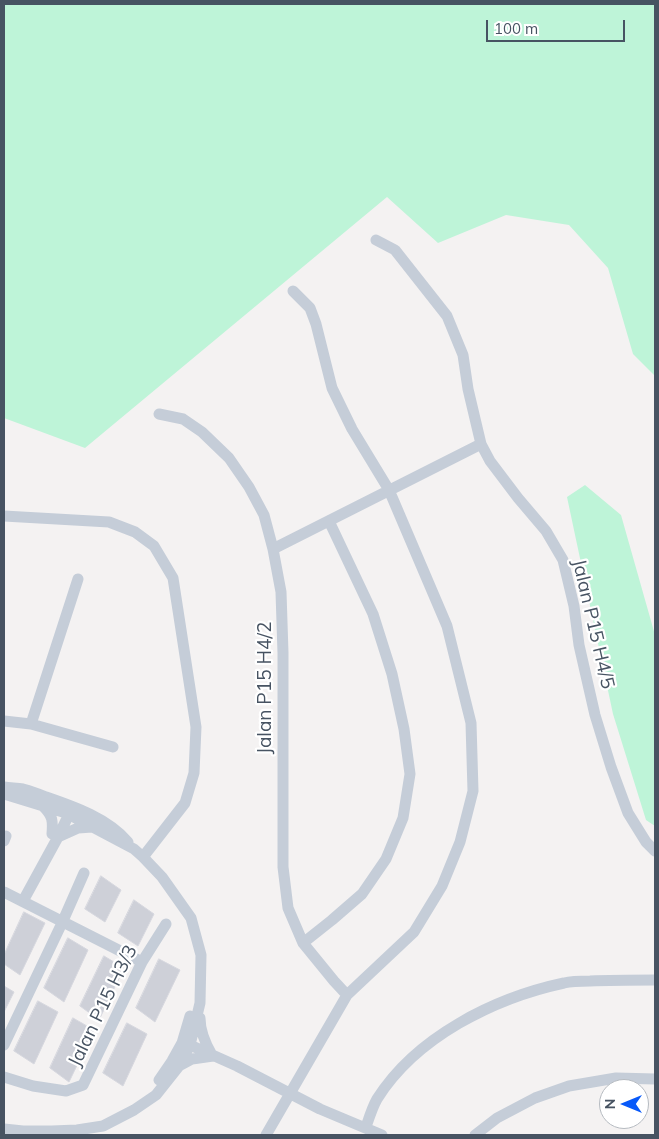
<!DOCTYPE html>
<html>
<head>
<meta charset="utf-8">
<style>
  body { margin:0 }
  #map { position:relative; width:659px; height:1139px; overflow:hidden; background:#f4f2f2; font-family:Mulish,sans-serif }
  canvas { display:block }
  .frame { position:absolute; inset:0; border:5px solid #475362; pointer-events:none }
  .north { position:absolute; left:599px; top:1079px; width:50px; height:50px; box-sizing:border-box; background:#fff; border:1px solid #b5bac0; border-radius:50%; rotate:270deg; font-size:14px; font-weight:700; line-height:20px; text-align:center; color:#475362 }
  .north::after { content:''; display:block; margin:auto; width:18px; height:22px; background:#0859f9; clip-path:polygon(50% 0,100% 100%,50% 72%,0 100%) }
  .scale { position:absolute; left:486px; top:20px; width:139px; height:22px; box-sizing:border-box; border:2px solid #475362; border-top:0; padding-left:6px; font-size:15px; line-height:18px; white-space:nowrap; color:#475362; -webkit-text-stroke:4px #fff; paint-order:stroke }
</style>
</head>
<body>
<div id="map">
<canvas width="659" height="1139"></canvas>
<div class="frame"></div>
<div class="north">N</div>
<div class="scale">100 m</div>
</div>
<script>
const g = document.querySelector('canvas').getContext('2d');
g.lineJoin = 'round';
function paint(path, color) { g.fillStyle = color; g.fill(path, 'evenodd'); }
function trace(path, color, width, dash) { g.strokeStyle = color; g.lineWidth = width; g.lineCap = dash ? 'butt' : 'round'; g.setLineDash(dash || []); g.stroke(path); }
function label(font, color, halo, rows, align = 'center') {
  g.font = font + ' Mulish,sans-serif'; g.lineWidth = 4.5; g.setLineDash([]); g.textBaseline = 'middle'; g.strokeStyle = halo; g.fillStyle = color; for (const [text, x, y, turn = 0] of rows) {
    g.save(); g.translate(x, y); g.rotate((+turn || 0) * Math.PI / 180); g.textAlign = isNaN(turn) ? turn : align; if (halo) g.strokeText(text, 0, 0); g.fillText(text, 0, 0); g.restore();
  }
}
paint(new Path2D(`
  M4,4h651v372l-22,-22 -25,-86 -39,-43 -63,-10 -68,28 -51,-46 -302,251 -81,-30z
  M585,485l36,30 34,120v191l-9,-6 -33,-106 -46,-217z`), '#bef4d8');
const building = new Path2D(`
  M101,876l20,14 -16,32 -20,-13z
  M134,900l20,14 -16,32 -20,-13z
  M24,912l21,11 -25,52 -16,-11v-9z
  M68,938l20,12 -24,52 -20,-14z
  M104,956l20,12 -25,52 -19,-14z
  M159,959l21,11 -25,52 -19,-14z
  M4,986l10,6 -10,20z
  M38,1001l20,11 -24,52 -20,-13z
  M73,1018l21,12 -25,52 -19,-14z
  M127,1023l20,11 -24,52 -20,-13z`);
paint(building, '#ced0d8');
trace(building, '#d6d7de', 1);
trace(new Path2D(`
  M376,240l19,10 52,66 16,39 5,34 13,55 9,17 28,37 28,33 17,29 11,46 5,39 16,70 16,52 17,46 18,29 9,9
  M159,414l24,5 19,13 27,26 20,29 15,28 9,34 8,43 2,61v214l5,41 15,35 31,38 13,14
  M4,516l105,6 26,10 19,14 19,32 23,149 -2,46 -9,30 -42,54
  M273,549l208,-105
  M4,721l27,3 82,23
  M31,724l47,-145
  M4,787c6,1 13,1 19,2 8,2 16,5 23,8 29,10 61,21 82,45
  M4,794l62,19 68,36 9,8 19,20 29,41 10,37 -1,48 -10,42 -11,21 -23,29 -22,15 -31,16 -26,4 -25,1h-29l-19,-2
  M43,806c10,10 10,15 9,28
  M58,837l20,-9 14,-1
  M4,841l2,-5
  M4,892l138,70
  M23,901l35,-64 14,-29
  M303,943l29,-23 30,-26 24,-35 17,-41 7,-44 -6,-45 -12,-55 -19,-60 -44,-93
  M200,1018c0,14 5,25 12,37
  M4,1045l58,-122 22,-50
  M190,1045l47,21 83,43 62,26
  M179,1066l13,-7 21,-3
  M4,1077l29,9 33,5 17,-6 59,-123 24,-38
  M159,1080l13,-19 10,-18 8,-27
  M366,1127c3,-9 6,-19 11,-28 39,-62 117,-101 187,-116 8,-2 18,-2 26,-2 22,-1 44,-1 65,-1
  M266,1135l81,-140 67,-63 28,-46 18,-44 13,-51 -2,-68 -24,-97 -58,-136 -37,-61 -20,-41 -16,-64 -6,-16 -17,-17
  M475,1135l22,-17 38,-20 34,-12 47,-8 39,1`), '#c5cdd8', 11);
label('19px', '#475362', '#fff', [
  ["Jalan P15 H4/5",593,624,77],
  ["Jalan P15 H4/2",265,688,-90],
  ["Jalan P15 H3/3",103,1006,-64]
]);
</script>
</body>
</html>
